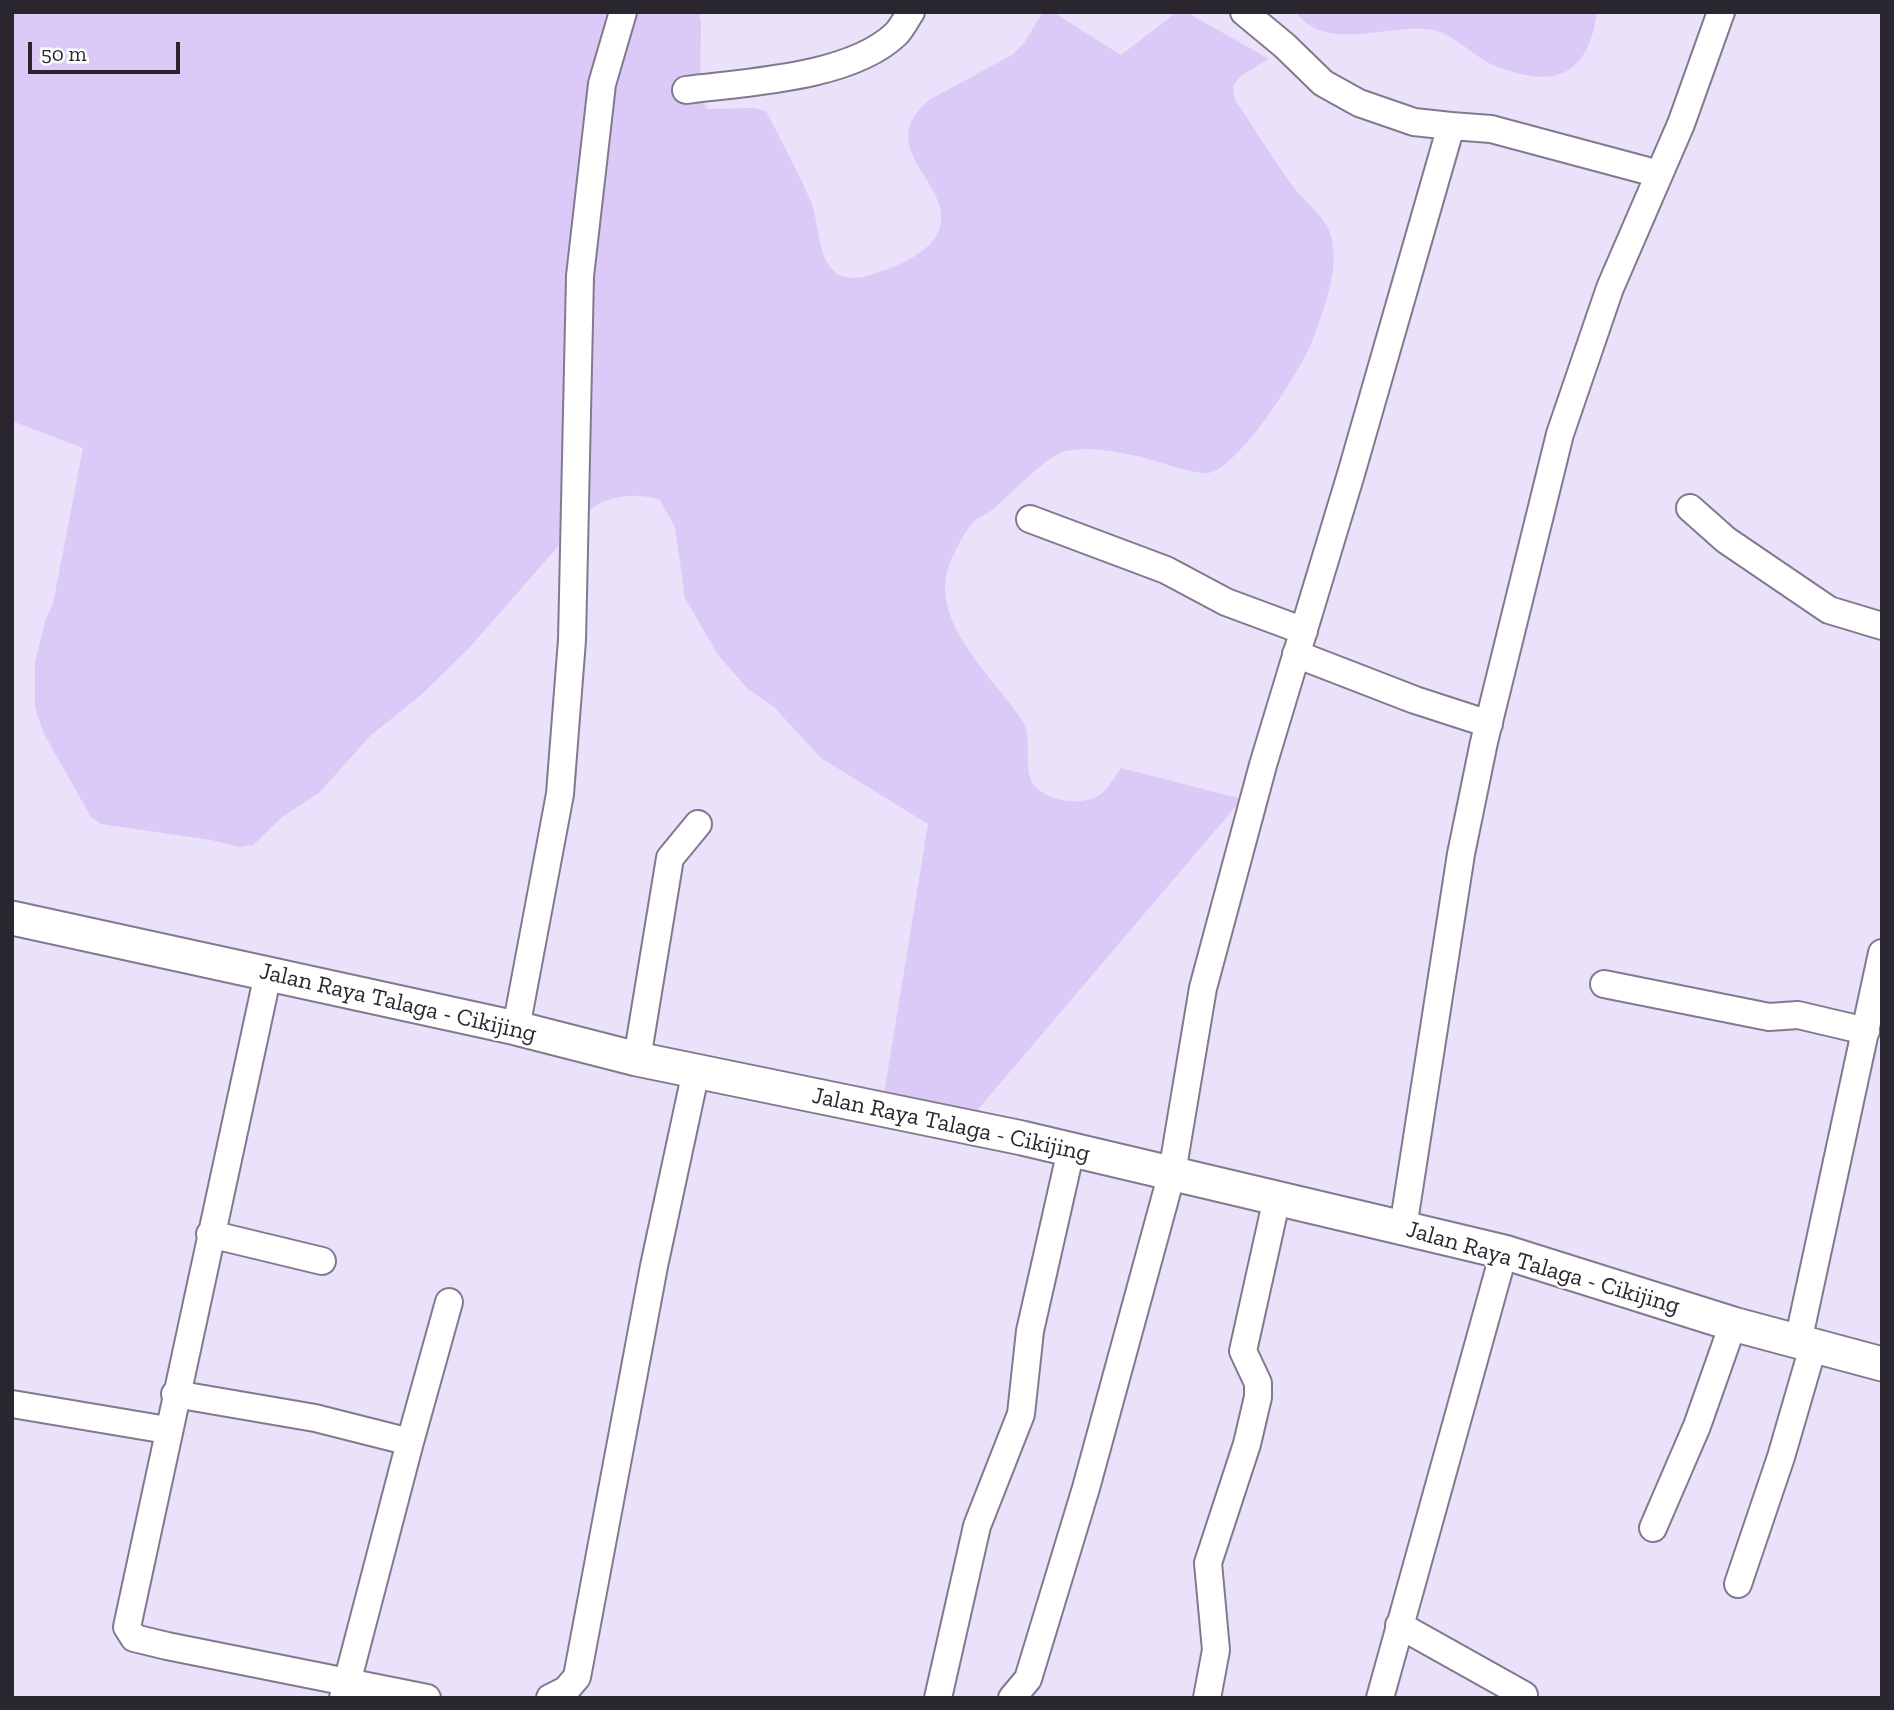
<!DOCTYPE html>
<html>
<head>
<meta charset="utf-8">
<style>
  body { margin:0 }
  #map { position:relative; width:1894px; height:1710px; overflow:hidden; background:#eae1fa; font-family:"Zilla Slab",serif }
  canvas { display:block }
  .frame { position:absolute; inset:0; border:14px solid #2a2630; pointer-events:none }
  .scale { position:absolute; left:28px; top:42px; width:152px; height:32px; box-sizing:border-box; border:4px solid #2a2630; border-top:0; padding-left:9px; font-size:21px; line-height:24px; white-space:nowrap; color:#2a2630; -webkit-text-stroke:5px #fff; paint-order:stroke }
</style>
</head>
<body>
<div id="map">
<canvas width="1894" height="1710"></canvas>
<div class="frame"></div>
<div class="scale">50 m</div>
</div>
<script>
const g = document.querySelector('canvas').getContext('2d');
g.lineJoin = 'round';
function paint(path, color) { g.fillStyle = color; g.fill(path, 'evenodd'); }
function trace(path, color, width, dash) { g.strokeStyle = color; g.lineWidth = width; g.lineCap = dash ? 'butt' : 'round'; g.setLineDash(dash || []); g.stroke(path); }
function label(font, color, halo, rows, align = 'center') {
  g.font = font + ' "Zilla Slab",serif'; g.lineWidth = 5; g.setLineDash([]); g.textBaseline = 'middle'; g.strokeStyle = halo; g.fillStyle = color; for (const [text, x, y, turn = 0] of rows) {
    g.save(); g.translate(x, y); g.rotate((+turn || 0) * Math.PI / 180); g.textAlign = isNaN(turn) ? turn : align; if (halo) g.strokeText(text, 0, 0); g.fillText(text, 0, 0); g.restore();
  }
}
paint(new Path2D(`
  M12,12h687l2,11 -1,74 7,12 45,-1 14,3c15,30 32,60 45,91 8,20 6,49 20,66 2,3 10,9 14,9 12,4 30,-4 41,-7 16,-6 40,-18 49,-32 32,-49 -68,-86 -6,-138l83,-45 12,-12 19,-31h10l68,43 56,-43h9l83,47 -27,16 -9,11 2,14c20,29 38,60 59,88 13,16 31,28 37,48 9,31 -7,74 -18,103 -10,28 -74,130 -105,134 -14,2 -58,-15 -76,-18 -20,-4 -45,-9 -66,-4 -21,5 -56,45 -74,59 -5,4 -14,7 -19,12 -8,9 -17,27 -22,38 -26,59 41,115 71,160 11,16 2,42 9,60 9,21 52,28 70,14 8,-6 14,-18 20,-26l121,31 -274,322 -84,-27 44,-270 -107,-66 -47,-51 -26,-18 -30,-34 -33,-57 -10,-71 -15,-27c-22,-8 -52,-5 -70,10l-121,138 -48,47 -51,41 -51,57 -37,24 -29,28 -13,2 -29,-7 -110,-16 -10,-7 -47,-83 -9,-27v-45l11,-44 7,-14 30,-156 -71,-27z
  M1296,12h301c-9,67 -46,77 -104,53 -22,-10 -40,-33 -65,-36 -42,-5 -103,24 -132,-17z`), '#dbc9f8');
const minor = new Path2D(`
  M1244,12l41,34 38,37 36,20 55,19 37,4
  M686,90c61,-8 164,-12 210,-56 6,-6 10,-15 15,-22
  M1690,508l36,32 103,70 53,16
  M1030,519l136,51 60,32 78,29
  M1296,654l119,46 74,24
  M268,974l-141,653 7,11 33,8 260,52
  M1604,984l165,33 29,-2 68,16
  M516,1028l44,-234 12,-154 8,-364 22,-192 21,-72
  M637,1059l33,-201 28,-34
  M1403,1228l58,-374 23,-112 76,-308 50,-146 71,-164 40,-112
  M210,1234l112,27
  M1798,1342l84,-389
  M175,1394l140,24 95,24 -67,256
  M12,1404l155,26
  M410,1442l39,-140
  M1653,1528l44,-102 36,-102
  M1738,1584l43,-127 32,-110
  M1399,1625l125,70
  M550,1698l16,-8 11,-13 77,-411 42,-195
  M938,1698l39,-172 44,-112 9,-83 41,-181
  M1012,1698l16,-19 58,-191 86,-315 31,-185 60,-223 88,-291 100,-348 40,3 168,45
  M1207,1698l9,-48 -8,-87 39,-119 11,-47v-14l-15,-32 34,-153
  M1380,1698l124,-446`);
const major = new Path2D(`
  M12,918l504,110 121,31 385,79 381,90 101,24 229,72 149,40`);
trace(minor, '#82798f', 30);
trace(major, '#82798f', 37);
trace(minor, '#fff', 26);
trace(major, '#fff', 33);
label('24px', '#2a2630', '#fff', [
  ["Jalan Raya Talaga - Cikijing",398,1003,13],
  ["Jalan Raya Talaga - Cikijing",951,1125,12],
  ["Jalan Raya Talaga - Cikijing",1543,1268,16]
]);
</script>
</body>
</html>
